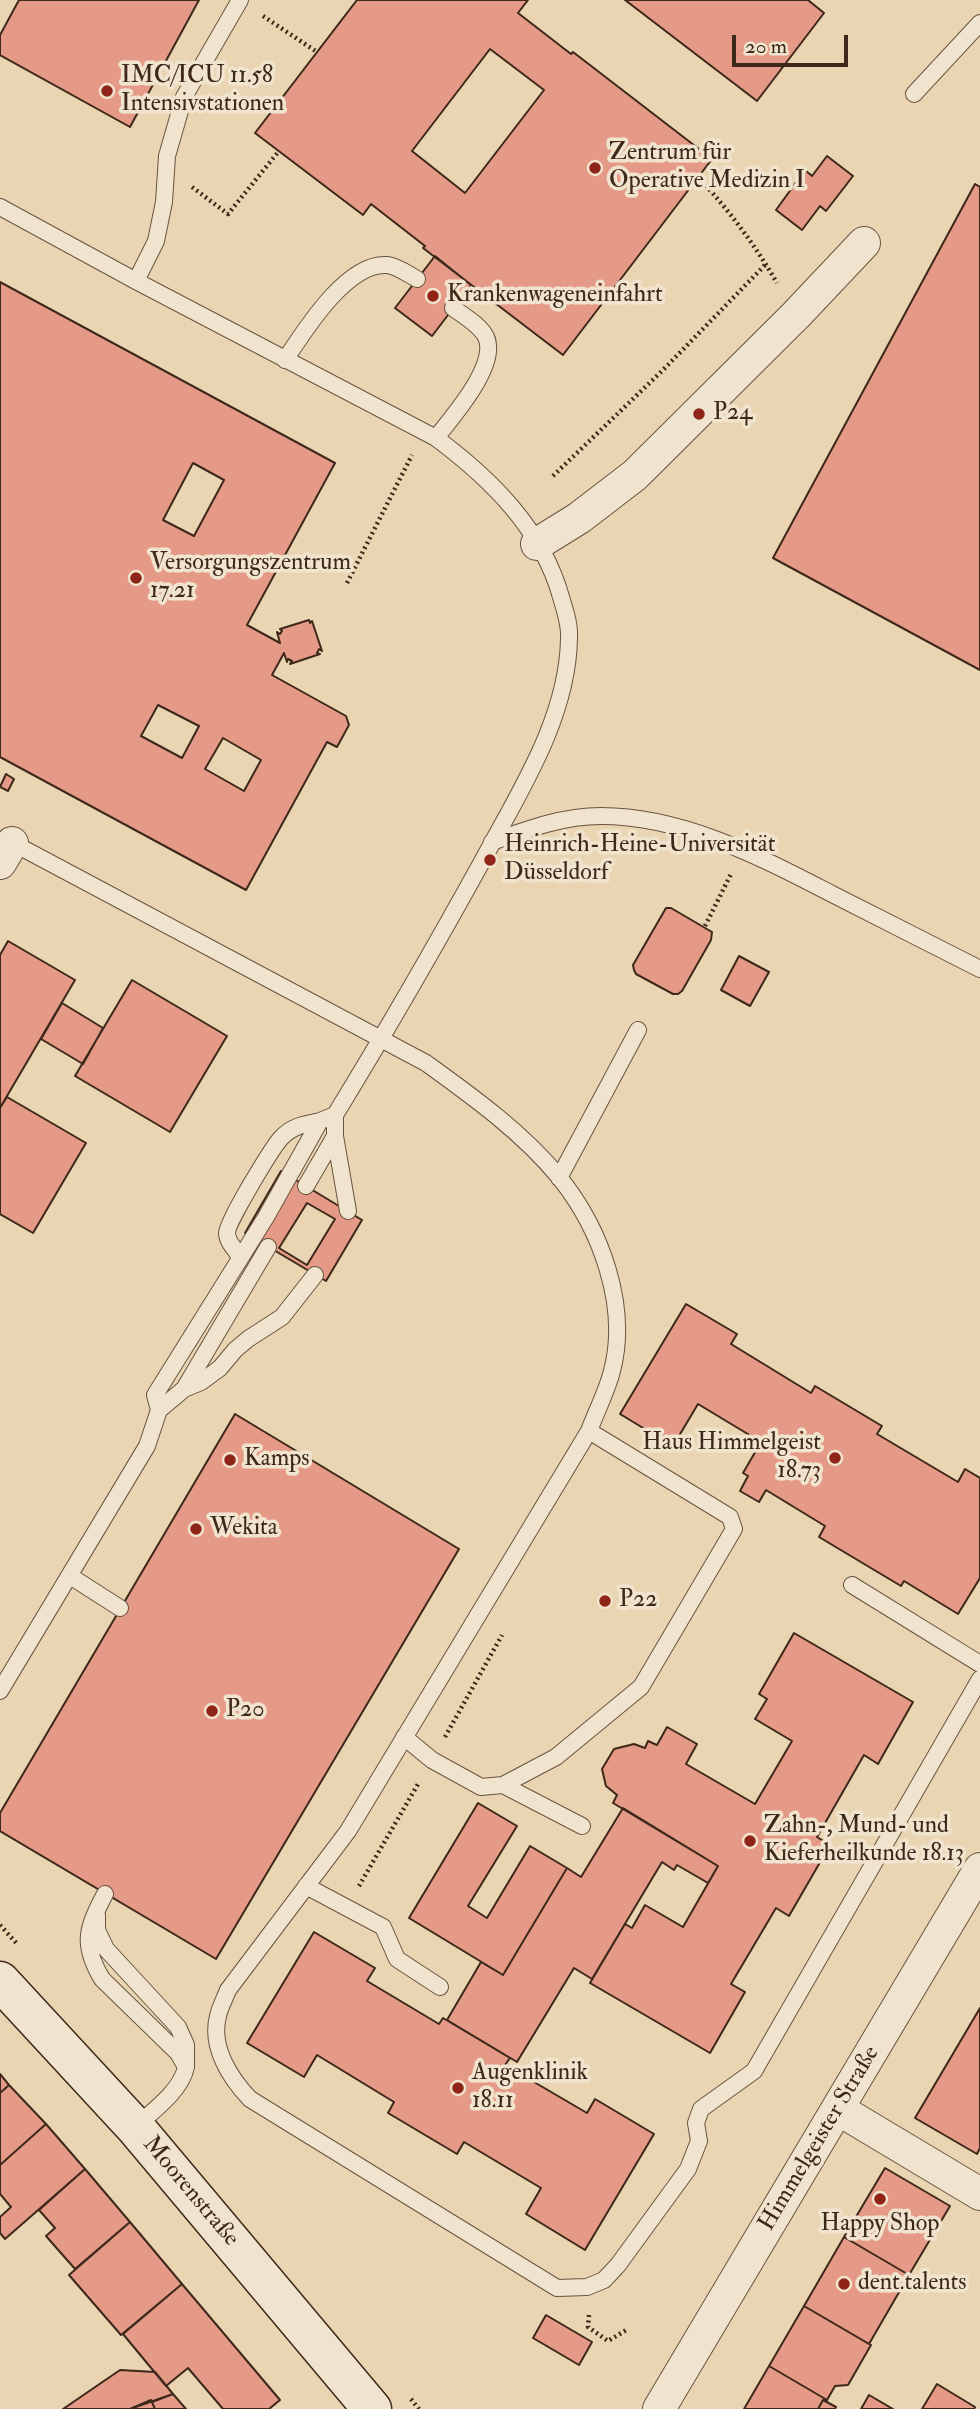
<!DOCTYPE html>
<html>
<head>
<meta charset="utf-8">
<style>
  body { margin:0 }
  #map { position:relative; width:980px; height:2409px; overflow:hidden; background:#ead5b3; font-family:"IM FELL Double Pica",serif }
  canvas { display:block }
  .scale { position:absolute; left:732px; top:35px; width:116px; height:32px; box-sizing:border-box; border:4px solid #3d2819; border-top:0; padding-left:9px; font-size:21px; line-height:24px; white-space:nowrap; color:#3d2819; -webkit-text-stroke:5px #f1e4ce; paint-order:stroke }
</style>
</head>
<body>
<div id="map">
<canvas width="980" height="2409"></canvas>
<div class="scale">20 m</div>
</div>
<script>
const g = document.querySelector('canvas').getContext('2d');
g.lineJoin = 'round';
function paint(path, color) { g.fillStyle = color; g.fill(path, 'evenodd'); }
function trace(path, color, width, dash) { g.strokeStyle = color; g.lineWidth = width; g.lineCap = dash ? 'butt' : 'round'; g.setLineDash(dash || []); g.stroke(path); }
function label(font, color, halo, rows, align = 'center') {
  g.font = font + ' "IM FELL Double Pica",serif'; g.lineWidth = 7; g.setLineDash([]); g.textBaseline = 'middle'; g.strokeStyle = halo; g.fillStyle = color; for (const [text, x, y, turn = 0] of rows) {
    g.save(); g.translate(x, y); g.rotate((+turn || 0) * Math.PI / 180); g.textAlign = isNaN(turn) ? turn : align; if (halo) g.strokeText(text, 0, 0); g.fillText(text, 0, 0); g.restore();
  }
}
const building = new Path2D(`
  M19,0h180l-69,127 -130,-72v-20z
  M357,0h171l-10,13 53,41 2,-2 139,107 -149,196 -140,-107 2,-2 -54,-42 -8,11 -108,-82zM490,49l54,41 -79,103 -53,-42z
  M625,0h183l16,13 -67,88z
  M827,156l26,20 -27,35 -6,-5 -18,24 -26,-20 29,-40 7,6z
  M975,184l5,3v483l-207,-112z
  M435,256l36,29 -39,51 -37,-28z
  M0,282l335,181 -88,162 33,18 -3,-11 3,2 2,-3 -2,-2 29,-9 1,3 2,-2 10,30 -3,-2 -2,4 3,1 -30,10 2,-3 -4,-2 -1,3 -3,-9 -12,22 74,41 3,9 -12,22 -10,-5 -81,148 -246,-133zM193,463l31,17 -30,56 -31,-16zM158,705l41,21 -17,32 -41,-22zM223,738l38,22 -17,31 -39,-22z
  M6,774l8,5 -6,12 -8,-4z
  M666,908h5l41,24 -1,8 -29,51 -4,3h-5l-37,-20 -2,-4 -1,-5z
  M8,941l67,39 -75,128v-153z
  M739,956l30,16 -19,34 -29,-16z
  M132,980l95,56 -57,96 -95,-56z
  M62,1003l41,25 -20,36 -42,-25z
  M7,1097l79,46 -53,90 -33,-19v-106z
  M281,1171l81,49 -36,61 -81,-48z
  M307,1203l28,16 -28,46 -28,-17z
  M686,1304l51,30 -6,10 80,49 4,-7 67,40 -5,8 81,48 7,-13 15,9v100l-22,36 -54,-33 -3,5 -82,-49 6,-11 -59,-36 -7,12 -19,-11 8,-15 -5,-3 18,-31 -63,-38 -25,42 -53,-32z
  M235,1414l224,135 -243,410 -216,-128v-18z
  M794,1633l119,69 -35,62 -14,-9 -47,82 13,8 -41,71 -13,-8 -45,76 14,8 -35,61 -120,-70 35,-59 7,4 13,-23 38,22 35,-61 -105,-63 4,-8 -11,-9 -4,-17 12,-20 20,-5 11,4 3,-7 9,4 10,-18 30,17 -11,20 69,40 37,-63 -37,-22 12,-20 -8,-5z
  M478,1803l39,23 -49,80 19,12 43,-72 37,22 -64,107 -94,-57z
  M623,1808l95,58 -10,17 -31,-18 -3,5 -12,-8 -70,117 -18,-11 -57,94 -70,-42 34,-58 22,13 64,-107 14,9z
  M314,1932l61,36 -8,13 72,43 4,-6 67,40 -5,7 82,48 8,-14 59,35 -69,116 -59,-36 15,-26 -77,-46 -7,12 -69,-41 6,-11 -77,-47 -13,22 -57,-34z
  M980,2008v140l-3,6 -62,-36z
  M0,2074l9,11 -9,8z
  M9,2085l37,39 -46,41v-72z
  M46,2124l39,45 -80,70 -5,-6v-16l11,-10 -11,-13v-29z
  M885,2168l65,38 -41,69 -65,-38z
  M85,2169l45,53 -55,47 -29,-33 9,-8 -16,-18z
  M130,2222l52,62 -61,51 -52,-60z
  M844,2237l65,38 -40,69 -65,-38z
  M182,2284l98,116 -11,9h-46l-35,-41 -22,18 -43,-52z
  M804,2306l67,39 -23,40 -13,1 -8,14 -58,-34z
  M546,2315l46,27 -13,23 -46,-27z
  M769,2366l58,34v1l-4,-1 -5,9h-74z
  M120,2370l35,2 18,22 -43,15h-67z
  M937,2384l38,23 -1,2h-52z
  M173,2394l13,15h-31l-3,-7z
  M869,2395l24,14h-32z
  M151,2400l4,9h-25z
  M823,2400l13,7 -1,2h-17z`);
paint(building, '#e59a87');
trace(building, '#3d2819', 2);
const lane = new Path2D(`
  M914,94l66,-71
  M0,207l136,74 300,157c55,41 106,91 125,159 4,14 9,27 8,41 -1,79 -49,153 -85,220 -48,87 -97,172 -149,257v21l-29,50
  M136,281l20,-40 8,-39 3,-46 17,-59 56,-97
  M285,360c20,-30 62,-98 102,-95 10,1 21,9 30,14
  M436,438c16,-21 63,-73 50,-101 -6,-12 -22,-21 -33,-29
  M9,841l417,222c47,34 96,69 133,114 42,52 70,129 53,194 -5,20 -16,41 -23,60l-241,400 -120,159c-3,8 -8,17 -10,26 -8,31 12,62 32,83l307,189 30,-1 17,-7 14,-15 70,-96 11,-28 -3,-18 5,-14 53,-38 226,-392
  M492,842c36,-13 71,-26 109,-26 82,0 159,41 231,78 49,25 99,50 148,75
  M335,1136l13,75
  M559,1178l79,-148
  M240,1257c-4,-7 -13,-15 -13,-24 0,-11 45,-85 54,-95 11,-12 24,-14 39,-17
  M184,1389l17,-7 19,-14 15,-18 13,-11 34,-22 33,-42
  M159,1410l25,-21 84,-142
  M70,1576l50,32
  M852,1585l128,79
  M0,1691l147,-245 12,-36 -4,-15 111,-178 54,-96 15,-6
  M404,1737l28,23 49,27 22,-2 79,41
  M503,1785l53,-28 85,-70 93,-158 -4,-12 -141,-86
  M306,1886l77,41 14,32 43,28
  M105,1894c-18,34 -24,50 -3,85l76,74 8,14c-5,24 -33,44 -51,60
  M97,1915v15l9,19 72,78 8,18v22`);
const street = new Path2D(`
  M537,544l42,-26 56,-43 161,-160 68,-72
  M0,863l12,-20
  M838,2109l142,85
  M659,2409l321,-540`);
const secondary = new Path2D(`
  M0,1981l135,146 237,282`);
trace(lane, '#685340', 18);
trace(street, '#685340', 34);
trace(secondary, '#3d2819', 41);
trace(new Path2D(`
  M263,16l54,36
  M698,177c31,33 57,68 79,106
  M192,187l36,27 51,-63
  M553,476l110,-106 103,-106
  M347,583l65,-128
  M705,926l26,-52
  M445,1737l57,-102
  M359,1886l59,-102
  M0,1925l18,20
  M589,2315l-1,12 20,14 20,-12
  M411,2399l8,10`), '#3d2819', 4.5, [2, 3.5]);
trace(lane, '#f1e4ce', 16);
trace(street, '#f1e4ce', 32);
trace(secondary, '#f1e4ce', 38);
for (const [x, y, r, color] of [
  [107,91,7,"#8f2418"],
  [595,168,7,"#8f2418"],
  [433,296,7,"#8f2418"],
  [699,414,7,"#8f2418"],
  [136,578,7,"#8f2418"],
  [490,860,7,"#8f2418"],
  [835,1458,7,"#8f2418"],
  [230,1460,7,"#8f2418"],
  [196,1529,7,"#8f2418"],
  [605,1601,7,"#8f2418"],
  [212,1711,7,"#8f2418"],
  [750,1841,7,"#8f2418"],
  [458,2088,7,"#8f2418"],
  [880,2199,7,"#8f2418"],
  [844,2284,7,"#8f2418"]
]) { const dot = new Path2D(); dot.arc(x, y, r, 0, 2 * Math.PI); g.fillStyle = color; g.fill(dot); trace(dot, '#f1e4ce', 2.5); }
label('24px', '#3d2819', '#f1e4ce', [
  ["IMC/ICU 11.58",121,77],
  ["Intensivstationen",121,105],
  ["Zentrum für",609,154],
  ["Operative Medizin I",609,182],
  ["Krankenwageneinfahrt",447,296],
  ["P24",713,414],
  ["Versorgungszentrum",150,564],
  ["17.21",150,592],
  ["Heinrich-Heine-Universität",504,846],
  ["Düsseldorf",504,874],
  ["Haus Himmelgeist",821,1444,"right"],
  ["18.73",821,1472,"right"],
  ["Kamps",244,1460],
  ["Wekita",210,1529],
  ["P22",619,1601],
  ["P20",226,1711],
  ["Zahn-, Mund- und",764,1827],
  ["Kieferheilkunde 18.13",764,1855],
  ["Augenklinik",472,2074],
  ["18.11",472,2102],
  ["Happy Shop",880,2225,"center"],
  ["dent.talents",858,2284]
], 'left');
label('24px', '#3d2819', '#f1e4ce', [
  ["Himmelgeister Straße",820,2139,-59],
  ["Moorenstraße",190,2192,50]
]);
</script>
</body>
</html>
